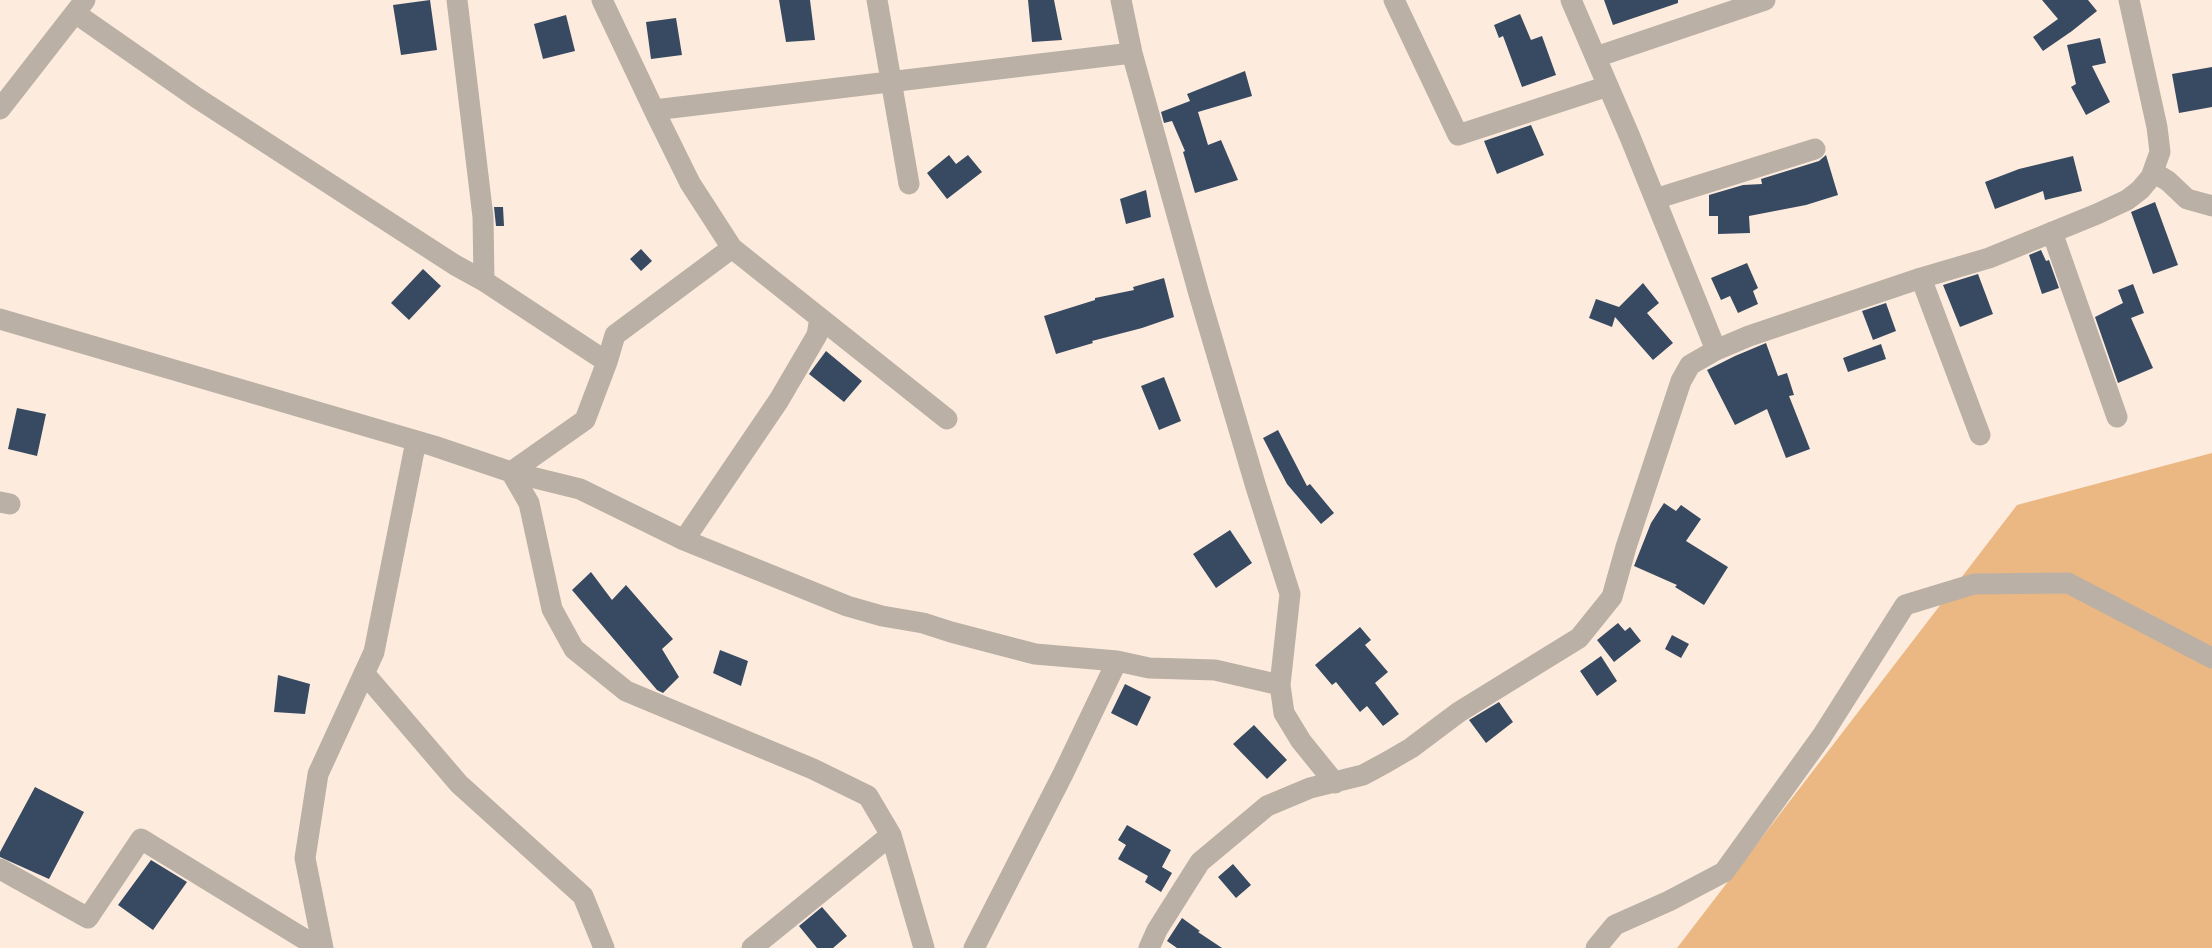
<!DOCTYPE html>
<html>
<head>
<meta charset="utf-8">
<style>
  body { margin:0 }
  canvas { display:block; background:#fdecdd }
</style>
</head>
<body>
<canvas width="2212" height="948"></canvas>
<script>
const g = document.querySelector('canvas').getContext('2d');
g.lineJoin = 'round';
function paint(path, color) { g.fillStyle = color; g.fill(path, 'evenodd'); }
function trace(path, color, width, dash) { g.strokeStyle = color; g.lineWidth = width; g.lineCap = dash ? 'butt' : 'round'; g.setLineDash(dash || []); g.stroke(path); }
paint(new Path2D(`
  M2212,453v495h-535l340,-443z`), '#ebb884');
paint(new Path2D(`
  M430,0l7,50 -36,5 -8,-50z
  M779,0h31l5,40 -29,2z
  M1028,0h26l8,40 -30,2z
  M1604,0h74v3l-65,22z
  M2042,0h46l9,11 -25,20 -29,20 -10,-14 25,-18z
  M1520,14l11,26 11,-4 14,39 -34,12 -19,-51 -4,2 -5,-13z
  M566,15l9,36 -32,8 -9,-35z
  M676,18l6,37 -31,4 -5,-37z
  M2100,38l6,25 -14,3 18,36 -24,13 -15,-28 5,-3 -9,-39z
  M2212,67v40l-33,6 -7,-39z
  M1245,71l7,25 -54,16 10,33 13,-5 17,40 -43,13 -12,-41 2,-1 -13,-30 -8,2 -3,-11 29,-11 -3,-7z
  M1531,125l13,30 -47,19 -13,-33z
  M949,155l7,9 12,-9 14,17 -35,27 -20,-26z
  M1826,155l12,40 -32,10 -57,11 1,17 -32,1v-18h-9v-21l34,-10 19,-1 -1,-5 58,-18z
  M2073,156l9,35 -37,9 -2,-9 -48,18 -10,-27 34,-13z
  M1146,190l5,27 -25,7 -6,-25z
  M2155,202l23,63 -25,9 -22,-62z
  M494,207h9l1,19h-8z
  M641,249l11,12 -11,10 -11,-12z
  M2041,250l5,11 3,-1 10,28 -17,6 -13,-39z
  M1747,263l11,25 -5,3 5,13 -20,9 -8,-17 -9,4 -10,-22z
  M423,269l18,17 -32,34 -18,-17z
  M1978,274l15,40 -33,13 -17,-42z
  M1164,278l10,39 -32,11 -50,13 1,2 -37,11 -12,-38 51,-16v-2l39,-8 -1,-3z
  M1643,283l16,20 -12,10 26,30 -20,17 -38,-43 -3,10 -23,-9 7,-19 23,8z
  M2133,284l11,29 -13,5 22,50 -35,15 -23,-66 28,-14 -5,-13z
  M1886,303l10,28 -23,9 -11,-29z
  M1766,343l12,33 9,-3 7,22 -5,1 21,53 -24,9 -19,-49 -32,16 -28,-55 28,-14z
  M1881,344l5,15 -38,13 -5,-14z
  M826,351l36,30 -18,21 -35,-28z
  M1164,377l17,44 -22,9 -18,-44z
  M17,408l29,6 -9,42 -29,-7z
  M1278,430l29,56 3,-2 24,29 -13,11 -34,-40 -24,-46z
  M1664,503l12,8 5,-6 20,14 -15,22 42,26 -24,38 -29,-18 2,-2 -43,-19 17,-43z
  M1230,530l22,33 -36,25 -23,-34z
  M591,572l21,28 14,-15 47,54 -11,10 17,28 -16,16 -6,-3 -85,-100z
  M1618,623l7,8 5,-4 11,14 -27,21 -17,-22z
  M1360,627l11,13 -6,5 23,27 -13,11 24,31 -16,12 -16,-20 -7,6 -24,-30 -4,3 -17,-20z
  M1672,635l17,9 -8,14 -16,-9z
  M720,650l28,11 -7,25 -28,-13z
  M1601,656l16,25 -20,15 -17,-25z
  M278,675l32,9 -5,30 -31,-2z
  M1125,684l26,13 -14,29 -26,-13z
  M1499,702l14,20 -27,21 -17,-23z
  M1254,725l33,35 -20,19 -34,-35z
  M35,787l49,25 -35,67 -49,-22v-5z
  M1127,825l44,25 -9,17 10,6 -11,19 -16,-10 3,-6 -30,-17 8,-14 -8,-5z
  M151,860l36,22 -34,48 -35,-25z
  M1233,864l18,21 -15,13 -18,-21z
  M822,907l25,29 -14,12h-16l-18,-22z
  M1182,918l18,13 -2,1 24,16h-45l-10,-7z`), '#384a61');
trace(new Path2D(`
  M602,0l52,110 478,-57
  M877,0l32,184
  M1121,0l11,53 67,241 57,193 34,107 -10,91 4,28 17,28 34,42
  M1394,0l64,135 150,-49
  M1571,0l59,137 86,213
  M75,13l122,85 258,167 29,16 -1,-64 -26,-217
  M1596,57l169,-57
  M0,109l85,-109
  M654,110l36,73 42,65 215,171
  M2153,172l15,9 19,18 25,7
  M1655,199l160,-50
  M2052,232l65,185
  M1921,278l59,157
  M484,281l123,81 8,-27 117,-87
  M0,319l434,127 77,26 18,31 23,106 22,40 52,42 187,78 55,27 23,39 33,113
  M511,472l69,17 104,51 163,66 35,10 41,7 28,9 84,22 82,7 32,7 66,2 65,15
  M511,472l74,-52 22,-58
  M0,502l10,2
  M684,540l95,-140 38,-65 3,-17
  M364,673l95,111 124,112 21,52
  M0,869l88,49 53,-79 178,109
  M323,948l-18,-90 13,-84 56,-122 42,-211
  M752,948l139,-113
  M974,948l89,-174 54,-113
  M1149,948l8,-18 43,-68 67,-56 43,-18 53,-13 24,-13 24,-14 48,-36 120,-74 33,-41 14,-50 55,-166 9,-16 26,-15 33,-14 172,-58 68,-20 108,-44 30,-14 13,-10 11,-13 9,-25 -3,-25 -28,-127
  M1596,948l19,-23 54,-24 55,-29 98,-136 83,-131 69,-21 94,-1 144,75`), '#bbb0a5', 21);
</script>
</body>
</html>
